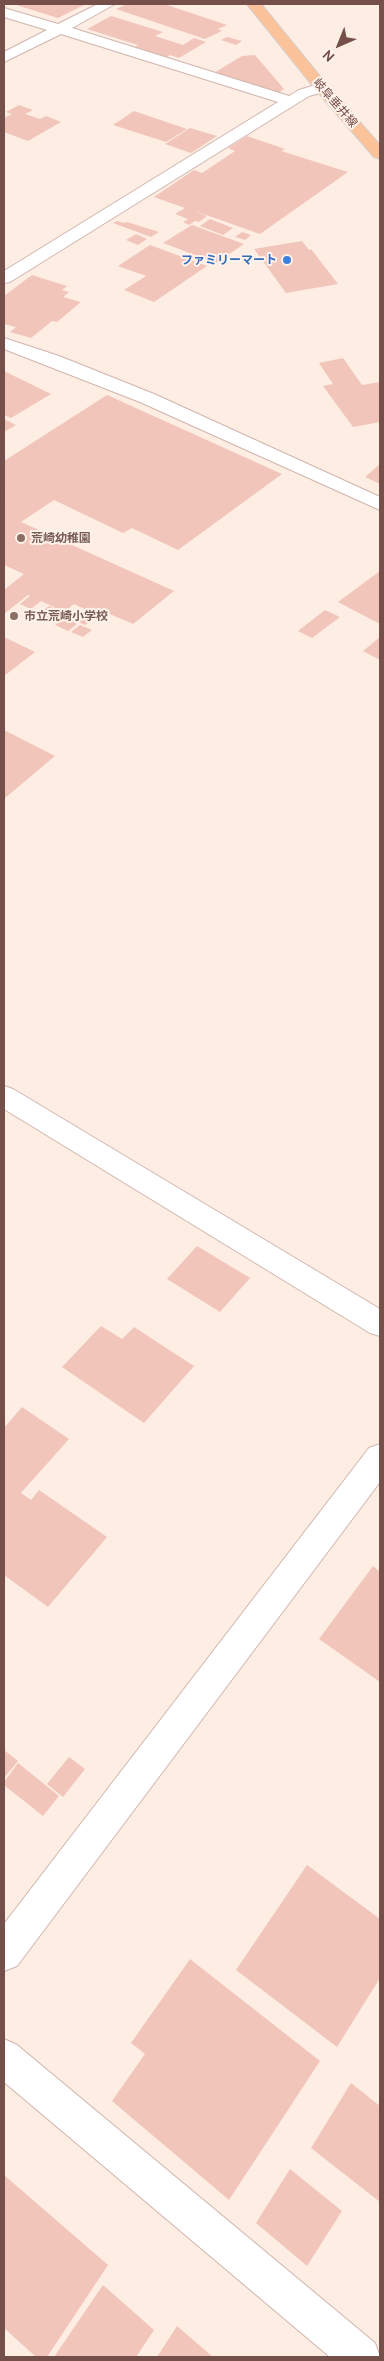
<!DOCTYPE html>
<html>
<head>
<meta charset="utf-8">
<style>
  body { margin:0 }
  #map { position:relative; width:384px; height:2361px; overflow:hidden; background:#fdede3; font-family:Cabin,sans-serif }
  canvas { display:block }
  .frame { position:absolute; inset:0; border:5px solid #754f49; pointer-events:none }
  .north { position:absolute; left:314px; top:20px; width:50px; height:50px; -webkit-text-stroke:4px #fff2ea; paint-order:stroke; rotate:224deg; font-size:14px; font-weight:700; line-height:20px; text-align:center; color:#754f49 }
  .north::after { content:''; display:block; margin:auto; width:18px; height:22px; background:#754f49; clip-path:polygon(50% 0,100% 100%,50% 72%,0 100%) }
</style>
</head>
<body>
<div id="map">
<canvas width="384" height="2361"></canvas>
<div class="frame"></div>
<div class="north">N</div>
</div>
<script>
const g = document.querySelector('canvas').getContext('2d');
g.lineJoin = 'round';
function paint(path, color) { g.fillStyle = color; g.fill(path, 'evenodd'); }
function trace(path, color, width, dash) { g.strokeStyle = color; g.lineWidth = width; g.lineCap = dash ? 'butt' : 'round'; g.setLineDash(dash || []); g.stroke(path); }
function label(font, color, halo, rows, align = 'center') {
  g.font = font + ' Cabin,"Noto Sans JP",sans-serif'; g.lineWidth = 4; g.setLineDash([]); g.textBaseline = 'middle'; g.strokeStyle = halo; g.fillStyle = color; for (const [text, x, y, turn = 0] of rows) {
    g.save(); g.translate(x, y); g.rotate((+turn || 0) * Math.PI / 180); g.textAlign = isNaN(turn) ? turn : align; if (halo) g.strokeText(text, 0, 0); g.fillText(text, 0, 0); g.restore();
  }
}
paint(new Path2D(`
  M13,4h73l-28,14z
  M127,4h37l63,21 -9,4 4,2 -17,8 -89,-30z
  M111,16l52,16 -8,4 28,9 11,-7 12,4 -27,16 -9,-3 -3,2 -32,-10 3,-2 -51,-16z
  M227,37l15,4 -6,4 -15,-5z
  M255,55l29,34 -6,4 -64,-20 28,-17z
  M19,105l14,5 -8,4 15,5 6,-3 15,6 -33,19 -24,-9v-14l8,-4 -6,-2z
  M134,111l53,18 -21,13 -53,-17z
  M190,128l27,8 -26,17 -26,-9z
  M247,136l38,13 -4,2 67,21 -88,62 -68,-24 15,6 -8,6 -4,-1 -6,4 -6,-3 5,-3 -13,-5 10,-6 -31,-11 40,-27 8,3 33,-22 -7,-3z
  M210,219l23,9 -10,7 -23,-9z
  M117,221l7,2 3,-1 32,10 -8,5 -38,-14z
  M192,225l52,19 -28,19 -53,-20z
  M242,232l9,3 -6,5 -10,-3z
  M136,234l11,5 -9,6 -12,-5z
  M302,241l7,9 2,-1 27,35 -52,9 -32,-44z
  M150,245l57,21 -53,36 -30,-12 22,-14 -28,-10z
  M32,275l35,11 -5,4 7,2 -6,5 18,5 -24,20 -5,-1 -21,17 -21,-6 6,-5 -12,-3v-28z
  M343,358l19,27 18,-3v40l-27,5 -30,-41 10,-2 -14,-21z
  M4,371l47,23 -40,24 -7,-3z
  M107,395l175,79 -104,76 -46,-22 -9,5 -69,-33 -33,22 153,69 -41,33 -28,-12 -5,4 -26,-12 -10,8 -23,-11 -10,8 -11,-5 10,-8 -2,-1 -24,19v-24l20,-16 -20,-9v-68l2,-1 -2,-1v-34z
  M4,419l12,6 -12,7z
  M380,464v20l-15,-7z
  M380,571v53l-42,-22z
  M49,606l10,5 -11,9 -11,-5z
  M325,610l15,7 -28,21 -14,-7z
  M75,611l18,8 -8,6 -17,-8z
  M65,617l12,7 -9,7 -13,-6z
  M80,625l12,5 -9,7 -12,-5z
  M4,637l31,15 -31,24z
  M380,637v23l-17,-9z
  M4,730l51,26 -50,42 -1,-1z
  M197,1246l53,32 -30,34 -53,-33z
  M101,1326l21,13 12,-12 60,39 -50,57 -82,-56z
  M22,1407l47,32 -48,54 10,7 8,-10 68,47 -59,70 -44,-32v-147z
  M373,1566l7,6v110l-61,-43z
  M4,1750l14,11 -14,17z
  M69,1757l16,12 -22,28 -16,-13z
  M18,1763l41,33 -16,20 -39,-31v-3z
  M307,1865l73,54v59l-43,69 -101,-77z
  M190,1959l130,102 -91,139 -117,-99 33,-47 -14,-11z
  M351,2083l29,23v96l-69,-54z
  M290,2169l52,42 -35,55 -51,-43z
  M4,2175l104,90 -61,92h-11l-32,-29z
  M103,2285l51,45 -18,27h-82z
  M177,2326l36,31h-56z`), '#f2c5ba');
const minor = new Path2D(`
  M98,4h17l-43,24 217,68 10,-6 23,-7 8,5 -3,3 -18,5 -299,186 -6,1v-12l274,-169 -217,-68 -57,28v-10l43,-22 -43,-13v-9l54,16z
  M4,338l55,18 95,38 226,103v13l-240,-108 -136,-53z
  M4,1086l9,3 367,220v27l-10,-3 -366,-224z
  M380,1444v38l-363,484 -13,5v-47l365,-476z
  M4,2039l13,6 358,298 5,14h-50l-326,-275z`);
const major = new Path2D(`
  M247,4h14l66,81 53,60v14l-6,-2 -57,-66z`);
trace(minor, '#d0b5ad', 2);
trace(major, '#d8cecc', 2);
paint(minor, '#fff');
paint(major, '#fcc39a');
for (const [x, y, r, color] of [
  [287,260,5,"#3f7fe0"],
  [21,538,5,"#8d6e63"],
  [14,616,5,"#8d6e63"]
]) { const dot = new Path2D(); dot.arc(x, y, r, 0, 2 * Math.PI); g.fillStyle = color; g.fill(dot); trace(dot, '#fff2ea', 2); }
label('12px', '#754f49', '#fff2ea', [
  ["岐阜垂井線",335,103,49]
]);
label('bold 12px', '#366cbe', '#fff2ea', [
  ["ファミリーマート",277,260]
], 'right');
label('bold 12px', '#785e54', '#fff2ea', [
  ["荒崎幼稚園",31,538],
  ["市立荒崎小学校",24,616]
], 'left');
</script>
</body>
</html>
